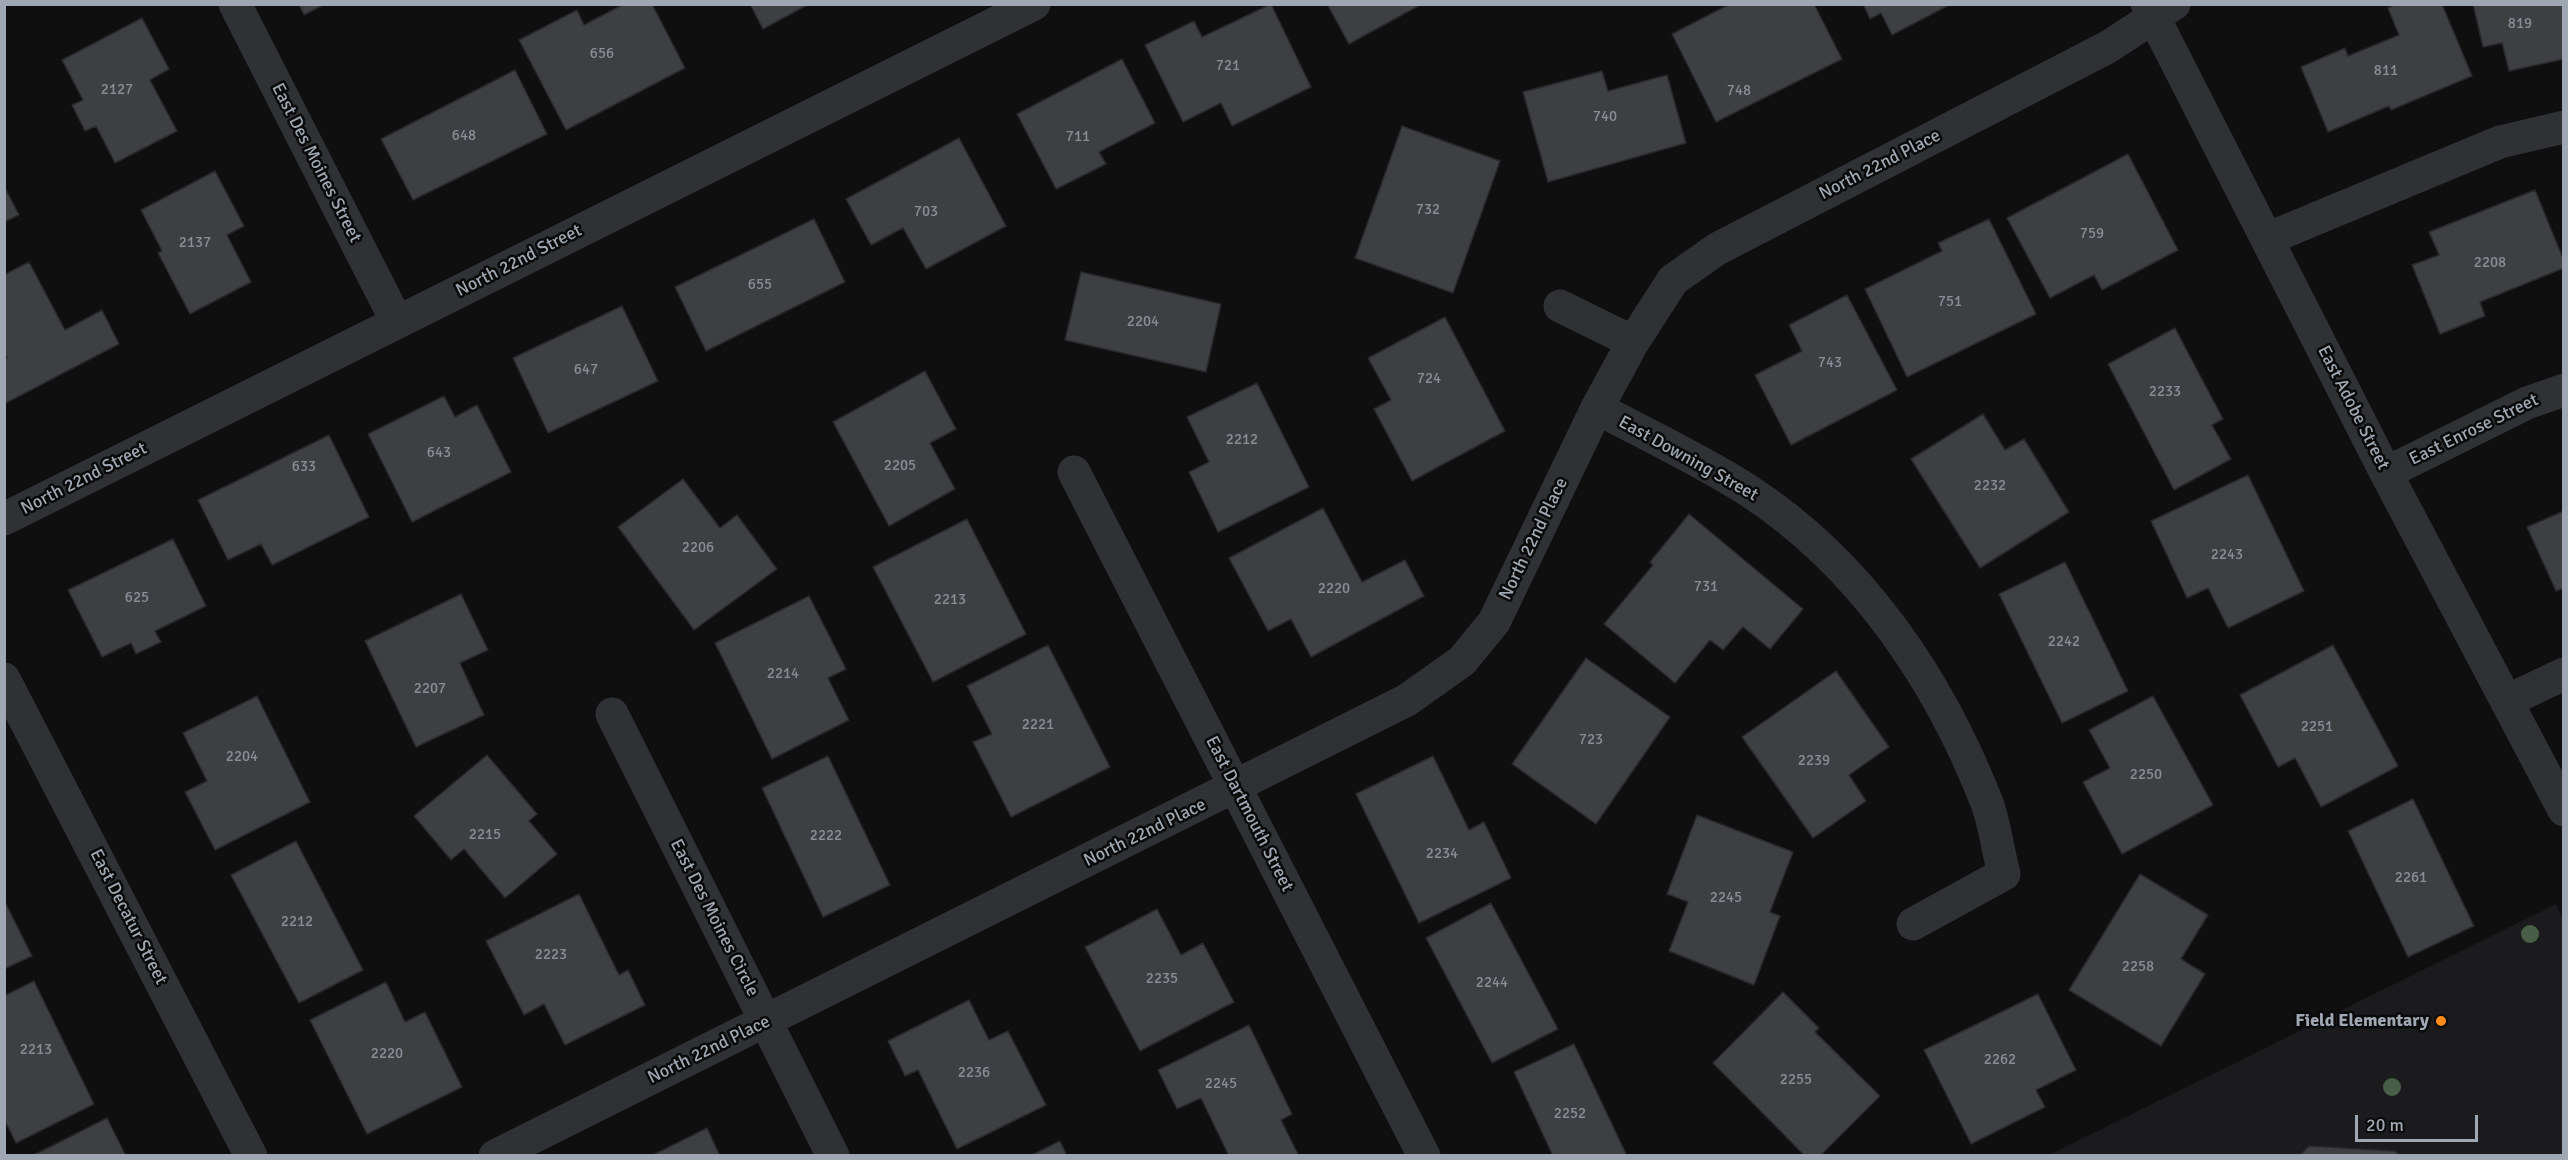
<!DOCTYPE html>
<html>
<head>
<meta charset="utf-8">
<style>
  body { margin:0 }
  #map { position:relative; width:2568px; height:1160px; overflow:hidden; background:#0f0f10; font-family:Signika,sans-serif }
  canvas { display:block }
  .frame { position:absolute; inset:0; border:6px solid #9fa8b2; pointer-events:none }
  .scale { position:absolute; left:2355px; top:1115px; width:123px; height:27px; box-sizing:border-box; border:3px solid #9fa8b2; border-top:0; padding-left:8px; font-size:18px; line-height:21px; white-space:nowrap; color:#9fa8b2; -webkit-text-stroke:4px #0a0a0b; paint-order:stroke }
</style>
</head>
<body>
<div id="map">
<canvas width="2568" height="1160"></canvas>
<div class="frame"></div>
<div class="scale">20 m</div>
</div>
<script>
const g = document.querySelector('canvas').getContext('2d');
g.lineJoin = 'round';
function paint(path, color) { g.fillStyle = color; g.fill(path, 'evenodd'); }
function trace(path, color, width, dash) { g.strokeStyle = color; g.lineWidth = width; g.lineCap = dash ? 'butt' : 'round'; g.setLineDash(dash || []); g.stroke(path); }
function label(font, color, halo, rows, align = 'center') {
  g.font = font + ' Signika,sans-serif'; g.lineWidth = 5; g.setLineDash([]); g.textBaseline = 'middle'; g.strokeStyle = halo; g.fillStyle = color; for (const [text, x, y, turn = 0] of rows) {
    g.save(); g.translate(x, y); g.rotate((+turn || 0) * Math.PI / 180); g.textAlign = isNaN(turn) ? turn : align; if (halo) g.strokeText(text, 0, 0); g.fillText(text, 0, 0); g.restore();
  }
}
paint(new Path2D(`
  M2556,904l7,15v236l-516,1z`), '#1b1b1d');
const building = new Path2D(`
  M299,4h26l-21,11z
  M624,4h28l33,64 -119,62 -47,-90 58,-30 7,15z
  M750,4h59l-46,25z
  M1271,4l40,83 -79,39 -11,-23 -38,19 -38,-77 49,-24 8,16z
  M1327,4h95l-73,40z
  M1730,4h84l28,55 -126,63 -44,-88z
  M1863,4h88l-59,31 -11,-22 -11,6z
  M2396,4h46l30,72 -81,34 -2,-4 -61,26 -27,-65 44,-19 3,8 51,-21 -11,-27z
  M2473,4h91v55l-55,12 -7,-28 -19,4z
  M142,18l27,51 -19,11 27,51 -62,32 -19,-37 -11,5 -13,-26 11,-5 -21,-40z
  M1122,59l33,64 -56,29 7,12 -50,25 -39,-75z
  M515,70l32,64 -134,66 -32,-61z
  M1602,71l6,20 59,-16 19,68 -138,39 -25,-90z
  M1402,126l98,35 -47,132 -98,-35z
  M959,138l47,88 -80,43 -23,-41 -32,17 -25,-46z
  M2128,154l50,96 -76,40 -8,-15 -44,23 -43,-80z
  M215,171l29,55 -17,9 24,47 -61,32 -32,-61 4,-2 -21,-41z
  M4,186l15,29 -15,7z
  M2535,190l29,71v7l-84,34 5,14 -45,18 -28,-69 27,-10 -10,-23z
  M814,219l31,63 -139,69 -31,-64z
  M1989,219l47,95 -129,63 -42,-88 77,-38 -4,-8z
  M29,262l36,68 37,-20 17,34 -115,60v-44l3,-2 -3,-5v-78z
  M1081,272l140,32 -15,68 -141,-32z
  M1847,295l50,95 -106,55 -36,-70 47,-24 -13,-26z
  M622,306l36,75 -110,52 -35,-75z
  M1445,317l60,114 -93,50 -38,-72 17,-9 -23,-42z
  M2175,328l48,91 -11,6 19,34 -57,31 -66,-126z
  M925,371l31,58 -26,14 25,46 -66,37 -56,-104z
  M1257,383l52,104 -91,45 -29,-60 20,-10 -22,-45z
  M444,396l11,21 22,-12 34,67 -99,50 -44,-88z
  M1983,414l22,36 19,-11 45,73 -89,56 -69,-109z
  M329,435l40,82 -97,48 -11,-21 -33,16 -30,-60z
  M2248,475l56,116 -76,37 -20,-40 -21,10 -36,-77z
  M683,479l37,49 17,-13 40,54 -83,61 -76,-103z
  M1323,508l39,74 43,-22 19,36 -113,61 -20,-38 -23,12 -39,-73z
  M2564,511v77l-8,3 -29,-64z
  M1689,514l114,95 -33,40 -27,-22 -20,23 -13,-10 -35,43 -71,-59 49,-59 -3,-3z
  M967,519l59,115 -93,48 -60,-115z
  M173,539l33,67 -51,25 6,11 -25,12 -5,-11 -29,14 -34,-67z
  M2065,562l63,129 -66,32 -63,-129z
  M461,594l27,56 -28,13 24,52 -68,32 -51,-106z
  M809,596l37,73 -18,9 21,42 -77,39 -57,-116z
  M1048,645l62,122 -99,50 -38,-75 19,-8 -25,-48z
  M2333,645l65,121 -77,41 -26,-49 -17,9 -38,-72z
  M1586,658l84,59 -74,107 -84,-60z
  M1836,671l53,76 -40,28 17,26 -53,37 -71,-101z
  M257,696l53,106 -95,48 -30,-58 22,-11 -24,-48z
  M2153,696l60,109 -91,49 -39,-72 27,-14 -21,-38z
  M487,755l50,59 -8,7 28,33 -52,44 -41,-49 -13,11 -37,-44z
  M828,756l62,129 -67,32 -61,-129z
  M1433,756l36,74 15,-8 27,56 -92,45 -63,-129z
  M2413,799l61,127 -66,31 -60,-126z
  M1697,815l96,37 -23,60 10,4 -26,69 -85,-34 19,-49 -21,-8z
  M296,841l67,129 -64,33 -68,-128z
  M2140,874l68,41 -27,44 24,15 -44,72 -92,-56z
  M579,894l40,81 9,-5 17,35 -80,40 -21,-41 -20,11 -38,-74z
  M4,900l28,56 -28,13z
  M1491,903l67,126 -66,34 -66,-125z
  M1157,909l24,46 22,-12 31,59 -94,49 -55,-104z
  M34,981l60,123 -78,39 -12,-24v-123z
  M386,982l19,40 20,-10 37,75 -95,47 -57,-114z
  M1783,992l36,36 -4,4 65,64 -60,60h-15l-92,-93z
  M2038,994l38,76 -40,20 9,17 -74,37 -47,-94z
  M969,1000l20,40 19,-9 38,74 -89,44 -39,-79 -13,6 -17,-35z
  M1249,1025l43,89 -11,6 18,36h-70l-28,-58 -24,11 -19,-39z
  M1574,1044l53,112h-74l-39,-84z
  M107,1118l19,38h-94z
  M707,1128l13,28h-69z
  M1060,1141l7,15h-37z
  M2309,1146l86,5 5,5h-101z`);
paint(building, '#3e3f43');
trace(building, '#29292c', 1.5);
trace(new Path2D(`
  M235,4l162,318
  M2147,4l239,469 178,337
  M2267,239l233,-97 64,-15
  M1560,306l73,36
  M1597,408c50,27 104,52 152,83 112,73 190,189 238,312 8,22 11,48 17,71l-91,50
  M1074,472l350,684
  M2386,473l141,-70 37,-13
  M4,519l1030,-515
  M4,679l247,477
  M2507,701l57,-27
  M612,714l221,442
  M495,1156l912,-456 55,-39 32,-39 103,-214 36,-66 40,-62 44,-31 391,-202 66,-43`), '#303135', 33);
g.fillStyle = '#495e47';
for (const [x, y] of [
  [2530,934],
  [2392,1087]
]) { g.beginPath(); g.arc(x, y, 9, 0, 2 * Math.PI); g.fill(); }
for (const [x, y, r, color] of [
  [2441,1021,6,"#fc8d1b"]
]) { const dot = new Path2D(); dot.arc(x, y, r, 0, 2 * Math.PI); g.fillStyle = color; g.fill(dot); trace(dot, '#0a0a0b', 2); }
label('15px', '#878e96', null, [
  ["819",2520,24],
  ["656",602,54],
  ["721",1228,66],
  ["811",2386,71],
  ["2127",117,90],
  ["748",1739,91],
  ["740",1605,117],
  ["648",464,136],
  ["711",1078,137],
  ["732",1428,210],
  ["703",926,212],
  ["759",2092,234],
  ["2137",195,243],
  ["2208",2490,263],
  ["655",760,285],
  ["751",1950,302],
  ["2204",1143,322],
  ["743",1830,363],
  ["647",586,370],
  ["724",1429,379],
  ["2233",2165,392],
  ["2212",1242,440],
  ["643",439,453],
  ["2205",900,466],
  ["633",304,467],
  ["2232",1990,486],
  ["2206",698,548],
  ["2243",2227,555],
  ["731",1706,587],
  ["2220",1334,589],
  ["625",137,598],
  ["2213",950,600],
  ["2242",2064,642],
  ["2214",783,674],
  ["2207",430,689],
  ["2221",1038,725],
  ["2251",2317,727],
  ["723",1591,740],
  ["2204",242,757],
  ["2239",1814,761],
  ["2250",2146,775],
  ["2215",485,835],
  ["2222",826,836],
  ["2234",1442,854],
  ["2261",2411,878],
  ["2245",1726,898],
  ["2212",297,922],
  ["2223",551,955],
  ["2258",2138,967],
  ["2235",1162,979],
  ["2244",1492,983],
  ["2213",36,1050],
  ["2220",387,1054],
  ["2262",2000,1060],
  ["2236",974,1073],
  ["2255",1796,1080],
  ["2245",1221,1084],
  ["2252",1570,1114]
]);
label('18px', '#9fa8b2', '#0a0a0b', [
  ["East Des Moines Street",316,163,63],
  ["North 22nd Place",1880,165,-27],
  ["North 22nd Street",519,261,-27],
  ["East Adobe Street",2353,408,63],
  ["East Enrose Street",2474,430,-26],
  ["East Downing Street",1688,459,29],
  ["North 22nd Street",84,479,-27],
  ["North 22nd Place",1534,539,-64],
  ["East Dartmouth Street",1249,814,63],
  ["North 22nd Place",1145,833,-26],
  ["East Decatur Street",128,917,63],
  ["East Des Moines Circle",714,918,63],
  ["North 22nd Place",709,1050,-26]
]);
label('bold 18px', '#9fa8b2', '#0a0a0b', [
  ["Field Elementary",2429,1021]
], 'right');
</script>
</body>
</html>
